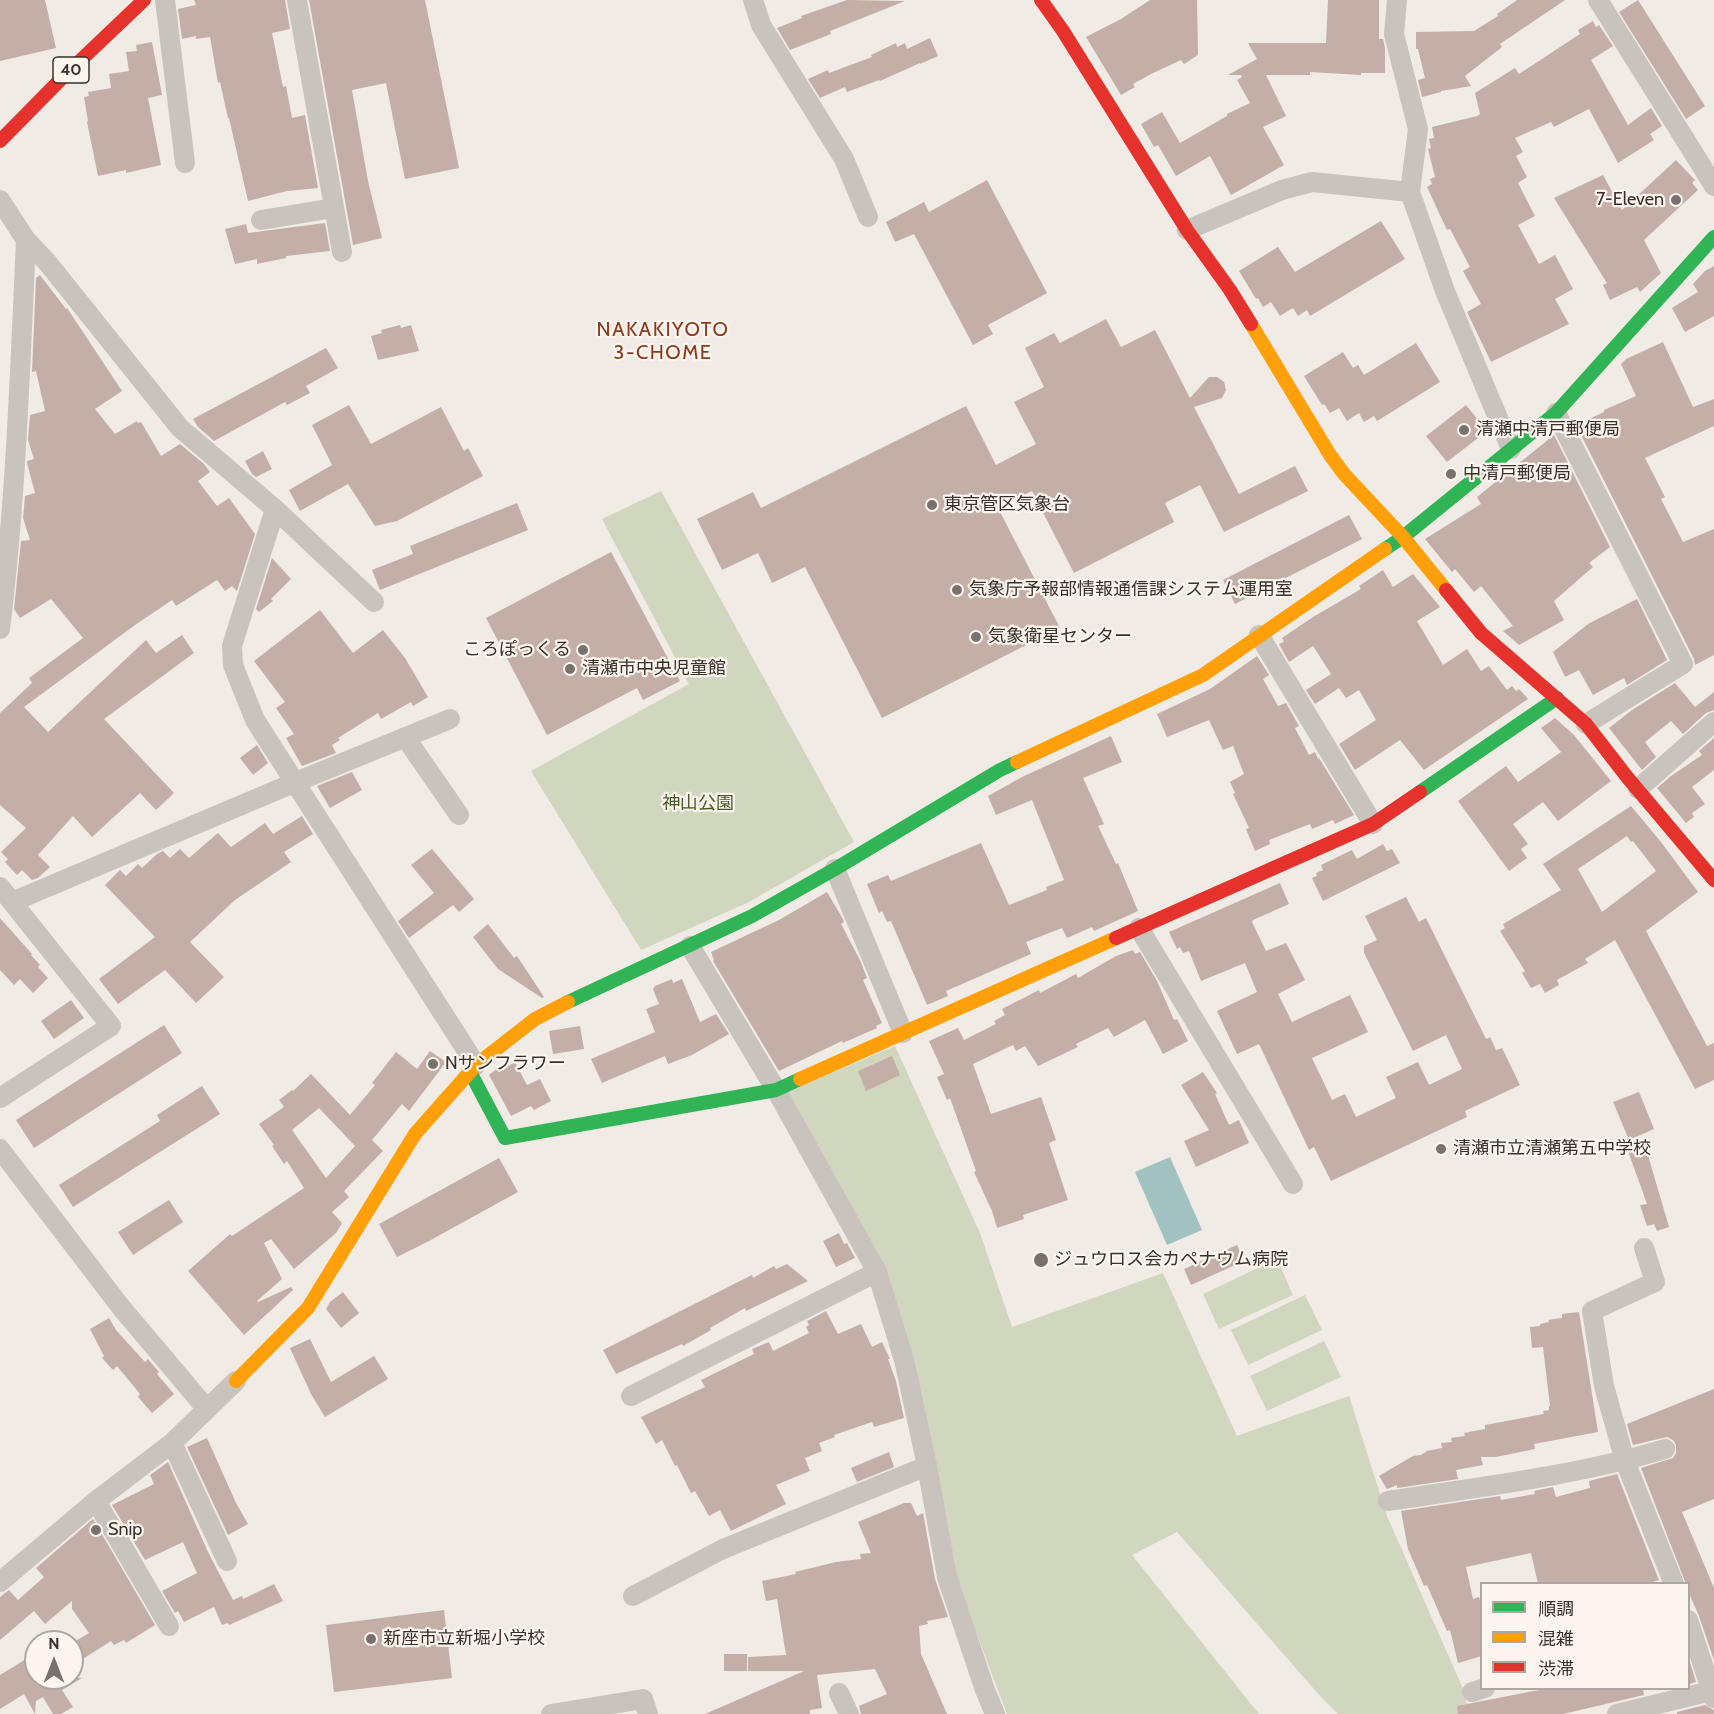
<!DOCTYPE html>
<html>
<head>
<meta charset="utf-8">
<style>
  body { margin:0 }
  #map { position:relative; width:1714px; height:1714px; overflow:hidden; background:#f0ebe5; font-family:Cabin,"Noto Sans JP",sans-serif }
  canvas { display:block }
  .legend { position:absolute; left:1480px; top:1582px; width:210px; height:108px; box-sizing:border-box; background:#fbf5ee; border:2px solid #aea6a0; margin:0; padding:8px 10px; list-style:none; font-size:18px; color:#3b302b }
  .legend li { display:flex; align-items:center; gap:12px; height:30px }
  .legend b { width:30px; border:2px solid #aea6a0 }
  .north { position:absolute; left:24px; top:1630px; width:60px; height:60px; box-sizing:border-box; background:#fbf5ee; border:2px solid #aea6a0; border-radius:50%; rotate:0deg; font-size:16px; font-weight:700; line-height:24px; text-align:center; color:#3b302b }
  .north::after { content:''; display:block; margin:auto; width:21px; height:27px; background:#7a716c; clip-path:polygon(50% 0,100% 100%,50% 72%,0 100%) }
</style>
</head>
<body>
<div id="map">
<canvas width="1714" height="1714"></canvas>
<ul class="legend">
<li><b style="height:8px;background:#30b455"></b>順調</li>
<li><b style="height:8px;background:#ff9f0a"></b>混雑</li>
<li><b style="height:8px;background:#e5322d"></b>渋滞</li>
</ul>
<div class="north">N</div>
</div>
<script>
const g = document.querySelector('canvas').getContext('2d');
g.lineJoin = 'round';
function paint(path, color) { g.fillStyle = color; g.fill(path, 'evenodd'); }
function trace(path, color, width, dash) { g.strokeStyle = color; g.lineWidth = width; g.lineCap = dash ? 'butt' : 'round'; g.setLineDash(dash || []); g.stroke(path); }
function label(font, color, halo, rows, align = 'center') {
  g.font = font + ' Cabin,"Noto Sans JP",sans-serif'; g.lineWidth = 4.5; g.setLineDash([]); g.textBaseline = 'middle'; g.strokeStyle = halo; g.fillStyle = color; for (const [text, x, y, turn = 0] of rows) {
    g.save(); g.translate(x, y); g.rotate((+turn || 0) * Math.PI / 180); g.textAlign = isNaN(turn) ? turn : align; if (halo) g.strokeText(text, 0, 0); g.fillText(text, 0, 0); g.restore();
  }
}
paint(new Path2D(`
  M661,491l193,351 -107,61 -106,47 -110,-179 158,-87 -87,-165z
  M895,1046l85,187 32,94 151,-54 74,163 112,-40 38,120 77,175 5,23h-131l-18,-18 -143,-164 -45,23 127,159h-252l-51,-135 -48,-235 -123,-251z
  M1277,1259l16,36 -74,34 -16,-35z
  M1305,1295l17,35 -74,35 -17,-35z
  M1324,1341l17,36 -74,34 -17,-35z`), '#d1d6bf');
paint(new Path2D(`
  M1170,1157l32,73 -35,15 -32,-73z`), '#a1c2c1');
paint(new Path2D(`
  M0,0h45l11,48 -56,13z
  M194,0h91l5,29 -18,4 11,54 3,-1 6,32 13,-3 13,73 -31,3 -39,10 -19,-83h-1l-8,-36 -2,1 -8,-46 -14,2v-3l-14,3 -4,-30 18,-4z
  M309,0h116l34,168 -54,11 -19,-96 -34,7 16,91 14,57 -29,7z
  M847,0l58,1 -75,30 1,3 -41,16 -13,-22 25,-10 -1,-2z
  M1150,0h47l1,55 -14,9 -3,-4 -30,14 -18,10 2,3 -14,8 -35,-58 35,-18z
  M1328,0h51v39h4l2,9v25h-24v2l-51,-3v3h-44l20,41 -23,11 21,38 -53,30 -21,-39 -34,20 -18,-31 -4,2 -13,-23 21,-12 18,31 47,-27v-2l23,-11 -13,-23 5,-3 -1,-2h-13l29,-16 -9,-16h78z
  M1517,0h48l-65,44 2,3 -37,29 6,10 -30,5v1l-19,5 -4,-17 7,-2 -7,-29h-2v-17l58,-1 24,-15 -1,-2z
  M1638,0l67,106 -19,13 -67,-107z
  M1593,21l3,6 3,-2 14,21 -22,14 37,65 23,-17 11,18 -12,8 4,6 -36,23 -29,-54 -35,18 -3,-5 -36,16 8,14 -7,4 11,21 -9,6 17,33 -17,9 21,39 16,-9 18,34 -18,10 14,25 -78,38 -24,-50 14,-8 -18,-33 7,-4 -20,-38 -3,1 -20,-43 5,-3 -2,-5 5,-2 -7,-28 3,-1 -2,-9 5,-1 -2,-11 45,-11 3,-2 -5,-21 40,-25 4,6 61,-40 -2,-4z
  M930,38l8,18 -18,8v-1l-40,18 -1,-1 -32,12 -2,-5 -25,11 -12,-19 20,-9 1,3 43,-16 -1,-2 25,-12 1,4 8,-4 2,6z
  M152,42l10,53 -14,3 13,67 -35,8v-3l-28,6 -11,-54 1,-1 -4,-24 5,-1 -1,-4 23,-4 -2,-14 20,-3 -3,-19 11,-1 -1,-6z
  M1676,160l19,20 -3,3 6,7 -54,50 17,33 -21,19 -3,-5 -27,13 -7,-15 4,-2 -53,-85 49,-23 19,35z
  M987,180l60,113 -59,32 5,9 -20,11 -59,-111 -19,8 -9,-20 38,-20 5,10z
  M1381,221l24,38 -95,57 -3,-6 -9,6 -5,-8 -13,8 -9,-14 -8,5 -5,-9 -2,1 -17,-28 39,-24 17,25z
  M325,223l5,28 -44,5v2l-29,6v-5l-22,5 -10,-35 21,-5 2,9z
  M1714,266v50l-29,16 -13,-24 26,-16 -5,-8 12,-13z
  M40,275l26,34 1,-1 55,83 -27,18 20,25 22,-13 1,2 3,-1 20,34 19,-12 24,20 6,8 -12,9 19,25 12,-8 26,36 -18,57 -5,-5 -7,5 -8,-11 -41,26 -4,-6 -37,25 -111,82 24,25 98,-92 10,13 26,-18 12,18 -90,66 70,74 -18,17 -16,-17 -48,44 -19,-21 -35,39 12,12 -12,11 -6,2 -10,-10 -5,5 -12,-13 3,-3 -7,-7 25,-24 -26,-23v-92l32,-30 -3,-5 54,-40 -32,-39 -31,19 -6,-9 7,-68 9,-1 -7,-22 2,-22 10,-3 -8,-30v-2l7,-2 -6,-19 2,-25 15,-4 -9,-40 -4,1 4,-94z
  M1106,319l15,28 34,-17 35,68 19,-21h8l7,5 2,8 -4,8 -28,9 45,87 56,-28 13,25 -84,41 -24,-47 -35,18 9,19 -100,51 -42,-82 -34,17 62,120 -178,90 -77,-151 -33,16 -14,-30 -36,17 -25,-51 56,-27 8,16 205,-102 30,59 40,-21 -22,-42 30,-15 -19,-39 29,-15 6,10z
  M400,325l1,3 10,-3 8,26 -41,9 -7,-24 11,-3 -1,-3z
  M1663,342l30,65 21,-8v27l-69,32 20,39 -4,2 22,43 31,-13v126l-19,10 -1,-6 -118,-234 28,-13v-2l32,-14 -15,-32 5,-5z
  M1416,343l24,39 -63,39 -3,-5 -10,6 -5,-9 -12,8 -8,-13 -9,5 -6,-9 -2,1 -18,-29 39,-24 10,16 5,-3 6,10z
  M326,348l12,20 -32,18 4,7 -23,12 -2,-3 -71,39 -16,-14 -5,-8z
  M349,405l22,39 70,-37 23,44 4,-3 15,28 -86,45 -22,5 -27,-42 -48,27 -11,-21 43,-25 -20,-40z
  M1466,405l21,26 -40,31 -21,-26z
  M1554,435l56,112 -21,16 4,4 -39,34 10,19 -45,25 -16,-14 10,-5 -32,-40 -7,6 -19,-23 -3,3 -27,-33 56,-35 -4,-7z
  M263,451l9,18 -16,8 -4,-3 -7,-13z
  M517,503l11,27 -148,60 -8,-20 41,-16 -3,-8z
  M1349,515l13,24 -127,65 -12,-24z
  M611,552l69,129 -37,19 -6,-12 -90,47 -61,-117z
  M272,558l19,21 -20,20 2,2 -14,11 -3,-3z
  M1383,570l10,17 20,-13 27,33 -23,14 26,44 24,-16 14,22 8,-5 18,24 5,-4 4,5 3,-2 9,10 -104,71 -24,-30 -45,30 -16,-26 37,-24 -17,-30 -13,8 -7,-10 -24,16 -9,-14 25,-16 -18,-28 -24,16 -10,-18 5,-2 -2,-4 31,-21 48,-28 -2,-3z
  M1637,599l30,61 -40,25 -3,-7 -31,17 -14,-25 -14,7 -12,-25 35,-28z
  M320,610l33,43 30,-23 22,28 23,39 -15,9 -2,-4 -30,17 -3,-6 -40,25 2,2 -8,5 4,8 -34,13 -16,-28 8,-4 -18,-26 9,-6 -31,-41z
  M1257,656l12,19 -6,4 15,27 8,-3 13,23 -4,2 14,27 6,-3 3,7 1,-1 35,57 -19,9 -2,-4 -21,9 -2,-5 -41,16 1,4 -15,7 -9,-22 3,-1 -16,-34 2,-1 -5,-11 14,-8 -11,-28 -10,4 -14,-30 -42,17 -10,-23 53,-25z
  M1675,683l20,24 19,-15v18l-8,3 -23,21 -12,-13 -26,21 11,15 -14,13 -33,-42 23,-18z
  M1555,718l19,17 37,46 -53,40 -15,-19 -30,22 15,20 -7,5 6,9 -18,13 -51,-70 48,-35 12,16 43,-30 -20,-24z
  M1111,736l11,26 -39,16 21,46 -6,2 18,38 2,-1 20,48 -44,20 -2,-4 -25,11 -5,-10 -36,14 5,12 -85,37 2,5 -21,9 -36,-84 -4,1 -5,-11 -3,2 -12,-29 21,-9 3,6 90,-38 28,62 38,-15 -1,-3 18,-7 -32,-80 -36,15 -8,-19 34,-19z
  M1714,738v32l-22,17 13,17 -13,9 2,4 -8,6 -29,-35 14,-12 31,-21 -3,-4z
  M257,745l11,18 -15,12 -13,-17z
  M352,772l10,18 -32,18 -13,-22z
  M1631,806l30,36 37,50 -52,39 61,115 7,-3v37l-19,9 -80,-149 -30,19 3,4 -31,17 2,5 -14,8 -5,-9 -9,4 -9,-15 3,-2 -25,-40 5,-3 -2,-4 58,-34 -18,-26zM1627,836l4,6 2,-1 23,30 -54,41 -24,-43z
  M302,816l11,18 -29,18 7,10 -56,38 -45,42 34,35 -28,26 -31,-33 -47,34 -19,-25 56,-42 -50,-52 15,-15 6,6 12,-12 4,4 15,-14 6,-3 7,7 10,-9 9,9 29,-25 13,14 34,-24 8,11z
  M1383,844l4,7 5,-2 8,14 -77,38 -11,-23 5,-2 -1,-3 7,-3 -2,-5 31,-15 5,9z
  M432,849l42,50 -15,13 -6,-7 -44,33 -11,-17 36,-28 -23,-28z
  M1280,883l9,21 -36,16 -1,2 14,29 20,-8 19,37 -27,14 14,28 58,-27 18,37 -56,26 20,42 13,-6 11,23 40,-19 -10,-21 32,-15 11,23 33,-16 -16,-34 -33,16 -49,-98v-7l13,-6 -12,-24 41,-19 13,25 7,-4 60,121 4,-2 6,13 6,-2 18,37 -55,26 2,6 -136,64 -17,-34 -5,3 -50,-106 -22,10 -20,-43 40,-19 -12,-29 -44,18 -12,-30 -6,2 -3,-6 -3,2 -8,-17z
  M827,892l16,27 1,3 -3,2 19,36 7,18 -4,2 19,43 -6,3 1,2 -34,15 -1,-2 -63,30 -66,-110 1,-1 -3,-8 68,-32z
  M0,918l32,36 -1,1 9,10 -2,2 10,11 -15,15 -13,-14 -6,6 -14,-15z
  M488,924l26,34 3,-2 27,41 -2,1 -44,-29 -25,-32z
  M1133,950l2,4 5,-2 17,29 17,39 3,-1 11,22 -25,13 -18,-34 -31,17 -6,-9 -32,16 2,3 -40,19 -13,-20 -9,5 -3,-6 -40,19 18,50 50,-17 15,43 -7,3 19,57 -45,15 1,4 -27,9 -5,-17 -18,-39 2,-1 -26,-73 -3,2 -10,-23 7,-3 -15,-33 29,-13 6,12 32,-16 -2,-3 11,-6 -3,-6 37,-19 1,3 36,-19 2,4 38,-22z
  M672,979l1,4 9,-4 18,43 16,-8 13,20 -37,21 -24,9 -3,-8 -63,27 -11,-24 64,-27 -9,-23 13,-5 -6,-15 2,-3z
  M71,1000l13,18 -30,21 -13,-18z
  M164,1025l18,28 -148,95 -18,-28z
  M580,1026l4,23 -31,5 -4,-23z
  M430,1051l16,11 -37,49 -7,-7 -30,36 11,11 -39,40 5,6 -17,15 10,11 -6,10 -42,36 -23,-30 -7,4 18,36 -25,22 1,1 33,-15 2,3 -49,45 -56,-64 42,-37 2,2 72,-48 -17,-27 -3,3 -12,-18 2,-1 -15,-21 25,-17 -5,-7 13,-10 1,1 18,-17 39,41 25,-30 -3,-2 24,-31 21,17zM319,1108l36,38 -29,32 -34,-48z
  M892,1056l8,19 -34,16 -8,-20z
  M515,1062l12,23 13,-6 11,22 -17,9 -3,-4 -20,10 -22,-41 14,-11 2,4z
  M1203,1072l14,21 -2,1 14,31 10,-5 10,23 -53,24 -12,-26 25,-11 -28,-45z
  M202,1086l18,28 -147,93 -14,-22 101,-64 -3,-6z
  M1639,1092l15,37 -25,11 -16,-38z
  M1645,1145l24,82 -12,4 -3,-7 -7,2 -7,-21 7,-1 -19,-53z
  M499,1158l19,34 -89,49 -32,16 -18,-33z
  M169,1200l14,22 -50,33 -15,-23z
  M839,1233l5,11 3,-1 8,15 -19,9 -13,-26z
  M1237,1245l7,16 -53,24 -7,-16z
  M787,1264l21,17 -62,30 -1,-3 -35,20 1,2 -28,16 -1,-2 -66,30 -13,-24 149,-75 1,3 21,-12 2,3z
  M343,1292l16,21 -18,15 -15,-19 4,-7z
  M826,1311l12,23 23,-10 11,23 10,-5 8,17h-2l8,22 8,37 -30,9 -2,-5 -38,13 1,2 -16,6 3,8 -17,7 5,13 -34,14 10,19 -55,27 -11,-21 -11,6 -14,-25 -4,2 -14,-28 -2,1 -13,-26 -6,4 -15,-27 64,-30 -4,-7 53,-26 -2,-5 17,-7 4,9 36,-18 -3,-6 3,-2 -2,-4z
  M1579,1312l19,120 -64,12 1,5 -39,8h-15l2,8 -27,5 2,9 -61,9v-3l-10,4 -8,-13 34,-20 8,-1 5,-3v-1l16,-3 -1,-5 11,-1 -1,-4 14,-2 -1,-3 21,-4v-4l59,-11 -1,-3 6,-1v-4h1l-7,-59 -11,1 -2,-21 10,-1v-2l9,-2 -1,-2 14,-2v-4z
  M109,1318l7,12 29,32 3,-3 11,13 -2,2 17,20 -22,19 -14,-16 2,-3 -23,-28 -4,4 -11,-12 2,-2 -14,-27z
  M310,1339l21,43 43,-26 14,23 -63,38 -14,-23 -21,-46z
  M1714,1389v110l-32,13 32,76v72l-15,-44 -10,-23v-9h-3l-45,-116 32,-10 3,-5v-8l-3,-5 -6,-3 -34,8 -6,-21z
  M207,1438l29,65 12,21 -20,11 -41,-88z
  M889,1452l5,15 -37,15 -6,-14z
  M168,1462l40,90 25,48 9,-4 1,3 31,-15 9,17 -54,24 -1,-2 -6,2 -8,-18 -30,15 -6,-11 -3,2 -13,-22 35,-18 -14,-31 -38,18 -33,-55 42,-21 -4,-9z
  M1617,1474l42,106 -12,4h-109l-7,-31 -65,14 7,32 6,-2 3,11v48l-24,7 -8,-33 -3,1 -20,-46 -3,1 -16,-37 -7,-38 99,-15 1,4 34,-6 -1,-3 19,-4 3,10 34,-9 -1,-7z
  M904,1503h7l6,13 6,-3 12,66 13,38 -21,4 1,3 -9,2 2,28 26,60h-86l-2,-8 28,-12 -12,-25 -58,6 5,33 -12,2v4h-105l99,-43h-56v-14l38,-2 -9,-56 -11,2 -4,-20 34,-7 -1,-2 41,-10 25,-3 -1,-5 11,-1 -13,-31z
  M93,1519l62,106 -29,18 -2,-3 -10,5 -3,-4 -39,25v-23l17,-10 -17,-24v-8l-27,23 -11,-13 -34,29v-43l9,-7 9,10 26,-23 -8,-9z
  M444,1610l8,68 -118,14 -8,-67z
  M36,1653v25h46l-20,12 11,17 -12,7h-8l-10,-17 -7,4 -1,13 -11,-20 -24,15v-34z
  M724,1654h23v17h-23z
  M1689,1659l7,23 -7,2z
  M1544,1689h99l1,6 -81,19h-105l-1,-8z
  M1705,1705l9,5v4h-37v-2z`), '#c3afa7');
trace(new Path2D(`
  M165,0l20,163
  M297,0l45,252
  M753,0l8,25 83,134 24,58
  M1397,0l-3,34 24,95 -8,63 35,99 66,158
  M1598,0l116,186
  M0,200l26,40 21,22 133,166 95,81 99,93
  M261,220l73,-12
  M1187,230l95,-40 30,-8 98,10
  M1556,413l127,251 -97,60
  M275,509l-43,137 1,19 22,55 221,345
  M0,629c16,-129 20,-259 26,-389
  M1259,635l114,189
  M405,737l54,78
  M1638,789l76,-67
  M835,869l68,164
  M0,887l111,139 -111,72
  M12,902l284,-120 154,-63
  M1139,928l154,256
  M690,946l86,144 101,182 27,88 23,106 20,111 38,113 10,24
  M0,1149l120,157 86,102
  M1644,1248l11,34 -63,29 12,75 21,75 49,123
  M631,1396l246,-124
  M172,1443l55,118
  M96,1501l73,125
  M1388,1501c92,-14 187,-25 277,-52
  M0,1582l96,-81 76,-58 64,-62
  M633,1596l90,-47 204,-83
  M1688,1620l26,78
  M1472,1692l13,-4
  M839,1693l10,21
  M551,1714l92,-15 5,15
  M1617,1714l94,-23`), '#c9c3be', 20);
trace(new Path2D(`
  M1385,549l18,-12 153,-124 158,-176
  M1420,792l137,-94
  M568,1002l184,-86 83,-47 165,-99 17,-8
  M470,1072l35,66 271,-48 24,-11`), '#30b455', 14);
trace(new Path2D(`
  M1251,324l79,131 14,19 59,63 43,53
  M1017,762l186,-87 182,-126
  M800,1079l316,-141
  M236,1381l72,-73 107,-174 61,-69 59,-46 33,-17`), '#ff9f0a', 14);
trace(new Path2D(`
  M1041,0l22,31 124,199 43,60 21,34
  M0,141l62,-63 82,-78
  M1446,590l35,43 105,91 41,53 87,103
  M1116,938l257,-114 47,-32`), '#e5322d', 14);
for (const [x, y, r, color] of [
  [1676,200,6,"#7a716c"],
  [1464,430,6,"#7a716c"],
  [1451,474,6,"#7a716c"],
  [932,505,6,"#7a716c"],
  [957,590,6,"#7a716c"],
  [976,637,6,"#7a716c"],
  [583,650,6,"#7a716c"],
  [570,669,6,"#7a716c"],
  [433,1064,6,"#7a716c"],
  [1441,1149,6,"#7a716c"],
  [1041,1260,8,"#7a716c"],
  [96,1530,6,"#7a716c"],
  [371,1639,6,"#7a716c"]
]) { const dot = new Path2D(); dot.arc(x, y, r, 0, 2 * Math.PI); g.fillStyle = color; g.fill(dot); trace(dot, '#fbf5ee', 2); }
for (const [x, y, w] of [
  [71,70,36]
]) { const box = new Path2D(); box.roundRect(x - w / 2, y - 13, w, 26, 4.5); g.fillStyle = '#fbf5ee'; g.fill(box); trace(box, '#3b302b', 1.5); }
label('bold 16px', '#3b302b', null, [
  ["40",71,70]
]);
label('18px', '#3b302b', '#fbf5ee', [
  ["7-Eleven",1664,200,"right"],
  ["清瀬中清戸郵便局",1476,430],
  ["中清戸郵便局",1463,474],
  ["東京管区気象台",944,505],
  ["気象庁予報部情報通信課システム運用室",969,590],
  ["気象衛星センター",988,637],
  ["ころぽっくる",571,650,"right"],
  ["清瀬市中央児童館",582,669],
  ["Nサンフラワー",445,1064],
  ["清瀬市立清瀬第五中学校",1453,1149],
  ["ジュウロス会カペナウム病院",1054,1260],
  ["Snip",108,1530],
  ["新座市立新堀小学校",383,1639]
], 'left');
label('18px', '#4a5a2e', '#fbf5ee', [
  ["神山公園",698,804]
]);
g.letterSpacing = '1.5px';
label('20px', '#8c3b22', '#fbf5ee', [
  ["NAKAKIYOTO",663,330],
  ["3-CHOME",663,353]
]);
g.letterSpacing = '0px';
</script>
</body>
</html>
